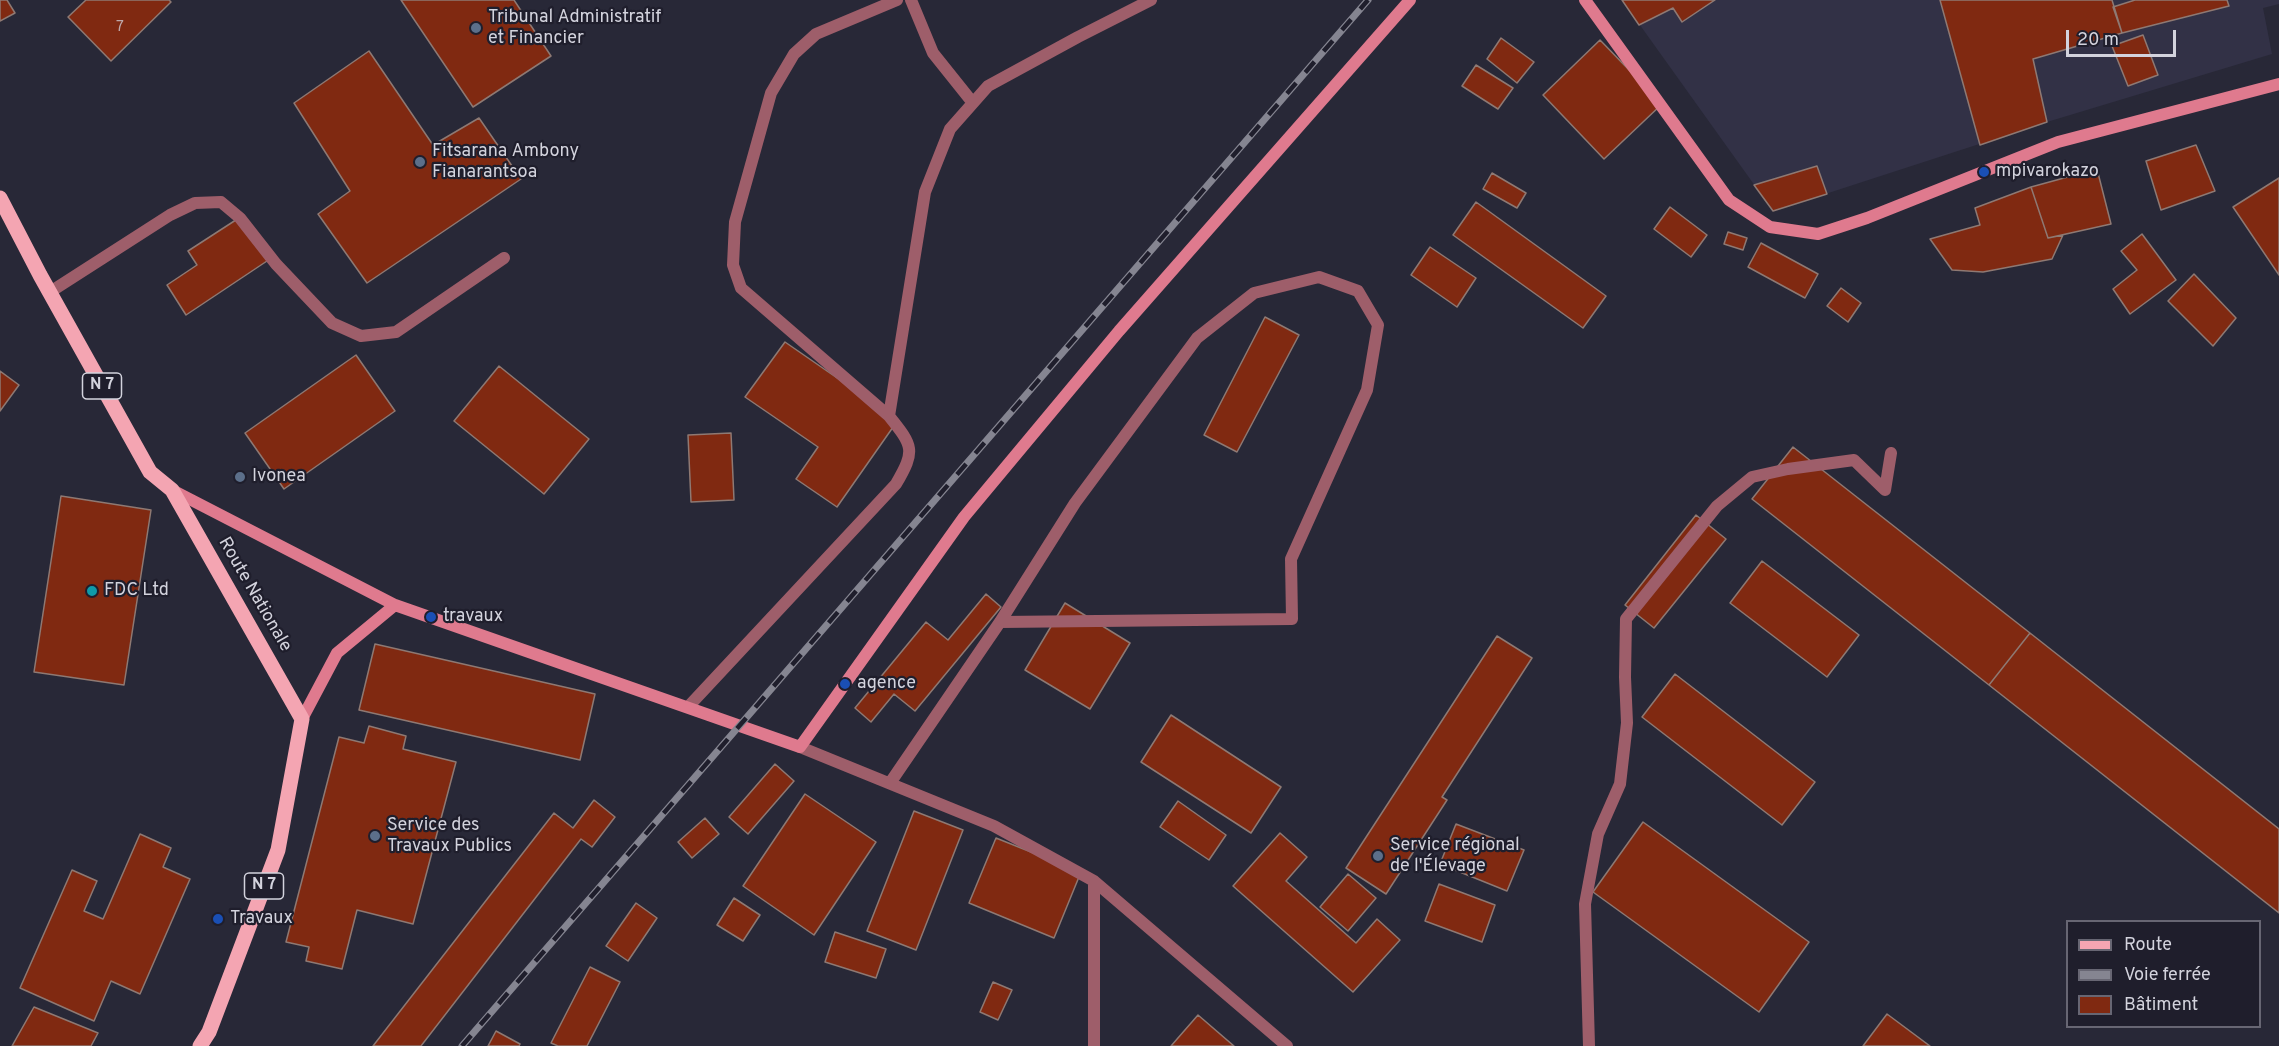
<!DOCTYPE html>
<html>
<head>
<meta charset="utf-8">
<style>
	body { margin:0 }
	#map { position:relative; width:2279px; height:1046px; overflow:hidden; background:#282837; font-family:Overpass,sans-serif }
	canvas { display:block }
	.legend { position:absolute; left:2066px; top:920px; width:195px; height:108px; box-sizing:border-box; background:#1f1e2c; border:2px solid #676673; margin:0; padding:8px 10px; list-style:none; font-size:18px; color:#d3d3dd }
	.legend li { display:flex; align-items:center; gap:12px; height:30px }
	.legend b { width:30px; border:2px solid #676673 }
	.scale { position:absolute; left:2066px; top:30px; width:110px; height:27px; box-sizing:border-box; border:3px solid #d3d3dd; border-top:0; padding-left:8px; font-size:18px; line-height:21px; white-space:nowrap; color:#d3d3dd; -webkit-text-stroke:4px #1f1e2c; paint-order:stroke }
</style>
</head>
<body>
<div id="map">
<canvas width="2279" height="1046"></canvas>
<ul class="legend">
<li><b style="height:8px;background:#f4a5b2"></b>Route</li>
<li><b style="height:8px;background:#858591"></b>Voie ferrée</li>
<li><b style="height:16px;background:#802911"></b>Bâtiment</li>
</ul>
<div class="scale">20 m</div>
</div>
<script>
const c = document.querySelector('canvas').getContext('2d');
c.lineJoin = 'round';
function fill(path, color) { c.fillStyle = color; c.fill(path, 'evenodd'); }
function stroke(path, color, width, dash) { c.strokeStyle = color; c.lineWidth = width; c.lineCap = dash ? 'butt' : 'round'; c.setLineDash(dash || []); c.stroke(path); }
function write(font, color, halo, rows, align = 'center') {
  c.font = font + ' Overpass,sans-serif'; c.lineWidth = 4.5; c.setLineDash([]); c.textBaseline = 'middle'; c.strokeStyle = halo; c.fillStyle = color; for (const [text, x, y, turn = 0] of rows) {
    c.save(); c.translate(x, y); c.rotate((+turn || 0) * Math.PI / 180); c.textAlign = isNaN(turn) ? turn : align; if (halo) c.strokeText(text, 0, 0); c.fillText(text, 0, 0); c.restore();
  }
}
fill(new Path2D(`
	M1622,0H2279V4L2263,8L2272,54L2047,122L1773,211Z`), '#323146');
const building = new Path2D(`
	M0,0H7L15,13L0,21Z
	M86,0H169L171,2L111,61L68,17Z
	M401,0H514L551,56L473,107Z
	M1622,0H1715L1682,22L1673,8L1639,25Z
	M1940,0H2112L2122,33L2033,59L2047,122L1980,145Z
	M2135,0H2227L2229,6L2122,33L2113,7Z
	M2143,35L2158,75L2128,86L2112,46Z
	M1501,38L1534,62L1517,83L1487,59Z
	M1600,40L1662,104L1604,159L1543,95Z
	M369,51L433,145L479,118L521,179L367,283L318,214L350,191L294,103Z
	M1476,65L1513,88L1498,109L1462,86Z
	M2196,145L2215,191L2161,210L2146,161Z
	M1817,166L1827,194L1773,211L1754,185Z
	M2097,169L2111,224L2048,238L2031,187Z
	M1492,173L1526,193L1517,208L1483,189Z
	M2279,178V275L2233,207Z
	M2031,187L2048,238L2063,235L2052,259L1983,272L1952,270L1930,239L1980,225L1975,208Z
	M1476,202L1606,296L1583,328L1453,235Z
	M1670,207L1707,235L1691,257L1654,229Z
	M242,216L270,259L186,315L167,285L197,265L188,251Z
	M1728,232L1747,238L1743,250L1724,244Z
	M2142,234L2176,280L2130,314L2113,289L2137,270L2121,251Z
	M1761,243L1818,274L1805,298L1748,267Z
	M1430,247L1476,278L1457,307L1411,275Z
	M2194,274L2236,318L2213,346L2168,301Z
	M1841,288L1861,303L1848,322L1827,306Z
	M1265,317L1299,335L1237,452L1204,435Z
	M785,342L898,420L837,507L796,479L818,447L745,397Z
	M356,355L395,411L284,489L245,433Z
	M499,366L589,439L544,494L454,421Z
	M0,371L19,385L0,411Z
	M731,433L734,500L691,502L688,435Z
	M1793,447L2030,633L1989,685L1752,499Z
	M61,496L151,510L124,685L34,672Z
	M1696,515L1726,539L1654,628L1625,605Z
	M1762,561L1859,635L1827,677L1730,603Z
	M986,594L1001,607L915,711L894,694L871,722L855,708L926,622L948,640Z
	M1065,603L1130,643L1090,709L1025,670Z
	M2030,633L2279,829V913L1989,685Z
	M1497,636L1532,658L1442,797L1447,800L1386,894L1346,868Z
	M375,644L595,694L580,760L359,710Z
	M1675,674L1815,782L1782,825L1642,717Z
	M1171,715L1281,787L1251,833L1141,762Z
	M369,726L406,736L403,749L456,762L413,924L357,910L342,969L306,961L309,947L286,942L339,737L364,743Z
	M775,764L794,781L748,834L729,817Z
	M805,794L876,842L814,935L743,886Z
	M594,800L615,817L592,847L581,839L421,1046H373L554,813L573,828Z
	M1178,801L1226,835L1209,860L1160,827Z
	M914,811L963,830L916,950L867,931Z
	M705,818L719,834L692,858L678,842Z
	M1643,822L1809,942L1759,1012L1593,892Z
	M1456,824L1524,850L1507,891L1440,864Z
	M1280,833L1307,857L1286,881L1356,943L1377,919L1400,940L1353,992L1233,886Z
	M140,834L171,848L163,867L190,879L140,994L111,981L94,1021L20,988L72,870L97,881L84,911L103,919Z
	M996,838L1081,872L1054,938L969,903Z
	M1348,874L1376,898L1348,931L1320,907Z
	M1439,884L1495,905L1482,942L1425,921Z
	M734,898L760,915L743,941L717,925Z
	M636,903L657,918L628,961L606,946Z
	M835,932L886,949L876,978L825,962Z
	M590,967L620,982L587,1046H558L551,1043Z
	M993,982L1012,990L998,1020L980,1012Z
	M34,1007L98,1033L91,1046H12Z
	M1887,1014L1930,1046H1863Z
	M1198,1015L1234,1046H1171Z
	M496,1031L520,1044L519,1046H488Z`);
fill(building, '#802911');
stroke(building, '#8e7973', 1.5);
stroke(new Path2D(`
	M911,0L933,53L973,103
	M50,292L170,215L195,203L221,202L240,218L276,264L332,323L361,336L396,332L504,258
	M889,416L925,192L950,129L988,86L1078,37L1151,0
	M688,707L896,484C916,450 913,446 889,416L741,288L733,265L735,222L771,93L794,54L816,34L897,0`), '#9e5e6a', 12);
stroke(new Path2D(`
	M800,747L994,826L1094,881L1287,1046
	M890,783L1000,622L1075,503L1197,338L1254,293L1319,277L1358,291L1378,325L1367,390L1291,559L1292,619L1000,622
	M1094,881V1046
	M1589,1046L1585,904L1598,834L1620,784L1627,723L1625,677L1626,619L1717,506L1752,477L1788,469L1854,460L1885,490L1891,453`), '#9e5e6a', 12);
stroke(new Path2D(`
	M1585,0L1729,200L1770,227L1818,234L1867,218L2058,142L2279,84
	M172,490L395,605L800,747L964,517L1119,331L1410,0
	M302,719L337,653L395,605`), '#df7a8e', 12);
stroke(new Path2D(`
	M0,198L40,275L150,472L172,490L302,719L278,850L209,1032L200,1046`), '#f4a5b2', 15);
const rail = new Path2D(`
	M462,1046L1368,0`);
stroke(rail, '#858591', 7);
stroke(rail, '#1f1e2c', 4.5, [14]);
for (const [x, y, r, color] of [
	[476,28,6,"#5c6f8a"],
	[420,162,6,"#5c6f8a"],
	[1984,172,6,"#1a4fb4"],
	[240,477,6,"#5c6f8a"],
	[92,591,6,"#0f9aa8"],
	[431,617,6,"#1a4fb4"],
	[845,684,6,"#1a4fb4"],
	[375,836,6,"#5c6f8a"],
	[1378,856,6,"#5c6f8a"],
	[218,919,6,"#1a4fb4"]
]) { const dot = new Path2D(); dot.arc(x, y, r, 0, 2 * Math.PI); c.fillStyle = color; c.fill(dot); stroke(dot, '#1f1e2c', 2); }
write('15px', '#bea8aa', null, [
	["7",120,28]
]);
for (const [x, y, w] of [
	[102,386,39],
	[264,886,39]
]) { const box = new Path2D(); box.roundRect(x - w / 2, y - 13, w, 26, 4.5); c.fillStyle = '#1f1e2c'; c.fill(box); stroke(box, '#d3d3dd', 1.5); }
write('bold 16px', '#d3d3dd', null, [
	["N 7",102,386],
	["N 7",264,886]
]);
write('18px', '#d3d3dd', '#1f1e2c', [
	["Tribunal Administratif",488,18],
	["et Financier",488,39],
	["Fitsarana Ambony",432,152],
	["Fianarantsoa",432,173],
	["mpivarokazo",1996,172],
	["Ivonea",252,477],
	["FDC Ltd",104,591],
	["travaux",443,617],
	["agence",857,684],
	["Service des",387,826],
	["Travaux Publics",387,847],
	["Service régional",1390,846],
	["de l'Élevage",1390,867],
	["Travaux",230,919]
], 'left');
write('18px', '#d3d3dd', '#1f1e2c', [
	["Route Nationale",254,595,60]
]);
</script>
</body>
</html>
